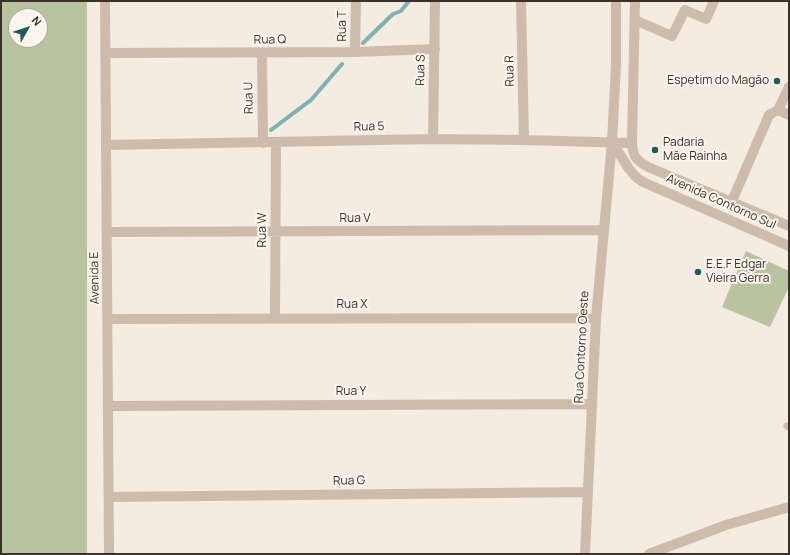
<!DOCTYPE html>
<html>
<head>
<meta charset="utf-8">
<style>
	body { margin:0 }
	#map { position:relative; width:790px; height:555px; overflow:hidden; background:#f4ebe1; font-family:Manrope,sans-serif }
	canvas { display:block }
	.frame { position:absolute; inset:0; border:2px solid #3b302b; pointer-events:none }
	.north { position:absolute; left:8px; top:8px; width:40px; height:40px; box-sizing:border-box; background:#fbf5ee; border:1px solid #aea6a0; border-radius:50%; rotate:51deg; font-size:11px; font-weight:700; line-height:16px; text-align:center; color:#3b302b }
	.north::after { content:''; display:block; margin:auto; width:14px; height:18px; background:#1f5a5e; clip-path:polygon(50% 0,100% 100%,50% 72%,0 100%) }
</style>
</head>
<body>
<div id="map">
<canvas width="790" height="555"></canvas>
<div class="frame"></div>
<div class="north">N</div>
</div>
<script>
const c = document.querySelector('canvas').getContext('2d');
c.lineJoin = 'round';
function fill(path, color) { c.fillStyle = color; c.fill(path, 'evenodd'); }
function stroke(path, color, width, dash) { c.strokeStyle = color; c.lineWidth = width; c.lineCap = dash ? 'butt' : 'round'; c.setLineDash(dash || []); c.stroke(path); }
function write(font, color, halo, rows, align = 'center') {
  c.font = font + ' Manrope,sans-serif'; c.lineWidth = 4; c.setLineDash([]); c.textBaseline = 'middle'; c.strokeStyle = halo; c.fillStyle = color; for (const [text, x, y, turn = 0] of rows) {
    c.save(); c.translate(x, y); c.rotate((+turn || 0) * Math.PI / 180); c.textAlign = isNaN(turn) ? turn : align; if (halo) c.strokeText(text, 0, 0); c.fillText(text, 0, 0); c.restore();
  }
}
fill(new Path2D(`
	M1,1H87V554H1ZM16,16H40V40H16Z
	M746,251L789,271V287L770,327L722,307Z`), '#b8c4a0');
stroke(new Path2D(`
	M363,43L393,14L401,11L409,1
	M271,130L311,100L342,64`), '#7fb0b2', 4);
stroke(new Path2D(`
	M787,426L789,427`), '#cdbbac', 7);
stroke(new Path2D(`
	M105,1L109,554
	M521,1L524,140
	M635,20L672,36L685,10L706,19L714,1
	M355,52L356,1
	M106,53L355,52L435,49
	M262,53L263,143
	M778,110L789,87
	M778,110L789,115
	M433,139L435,1
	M106,145L433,139L524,140L632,143
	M732,201L769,115L778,110
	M107,232L603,230
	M275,318L276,142
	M109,319L596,318
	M109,406L592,404
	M109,497L588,492
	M585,554L596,318L612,142`), '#cdbbac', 10);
stroke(new Path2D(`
	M616,1V65L612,142L629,169L636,177L643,182L789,246
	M635,1L632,143C633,157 636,160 648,167L789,226
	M649,554L726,525L789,507`), '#cdbbac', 10);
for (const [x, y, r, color] of [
	[777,81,4,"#1f5a5e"],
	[655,150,4,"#1f5a5e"],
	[698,272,4,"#1f5a5e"]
]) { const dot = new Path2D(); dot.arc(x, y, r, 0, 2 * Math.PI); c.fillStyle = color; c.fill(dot); stroke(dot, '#fbf5ee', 1.5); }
write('12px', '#3b302b', '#fbf5ee', [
	["Rua T",343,26,-90],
	["Rua Q",270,40,-1],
	["Rua S",421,70,-89],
	["Rua R",510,71,-91],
	["Rua U",249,98,-91],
	["Rua 5",369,127,-1],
	["Avenida Contorno Sul",721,202,24],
	["Rua V",355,219],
	["Rua W",263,230,-90],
	["Avenida E",95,278,-91],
	["Rua X",352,305],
	["Rua Contorno Oeste",582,347,-87],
	["Rua Y",351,392],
	["Rua G",349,481,-1]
]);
write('12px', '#3b302b', '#fbf5ee', [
	["Espetim do Magão",769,81,"right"],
	["Padaria",663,143],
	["Mãe Rainha",663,157],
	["E.E.F Edgar",706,265],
	["Vieira Gerra",706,279]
], 'left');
</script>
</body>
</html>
